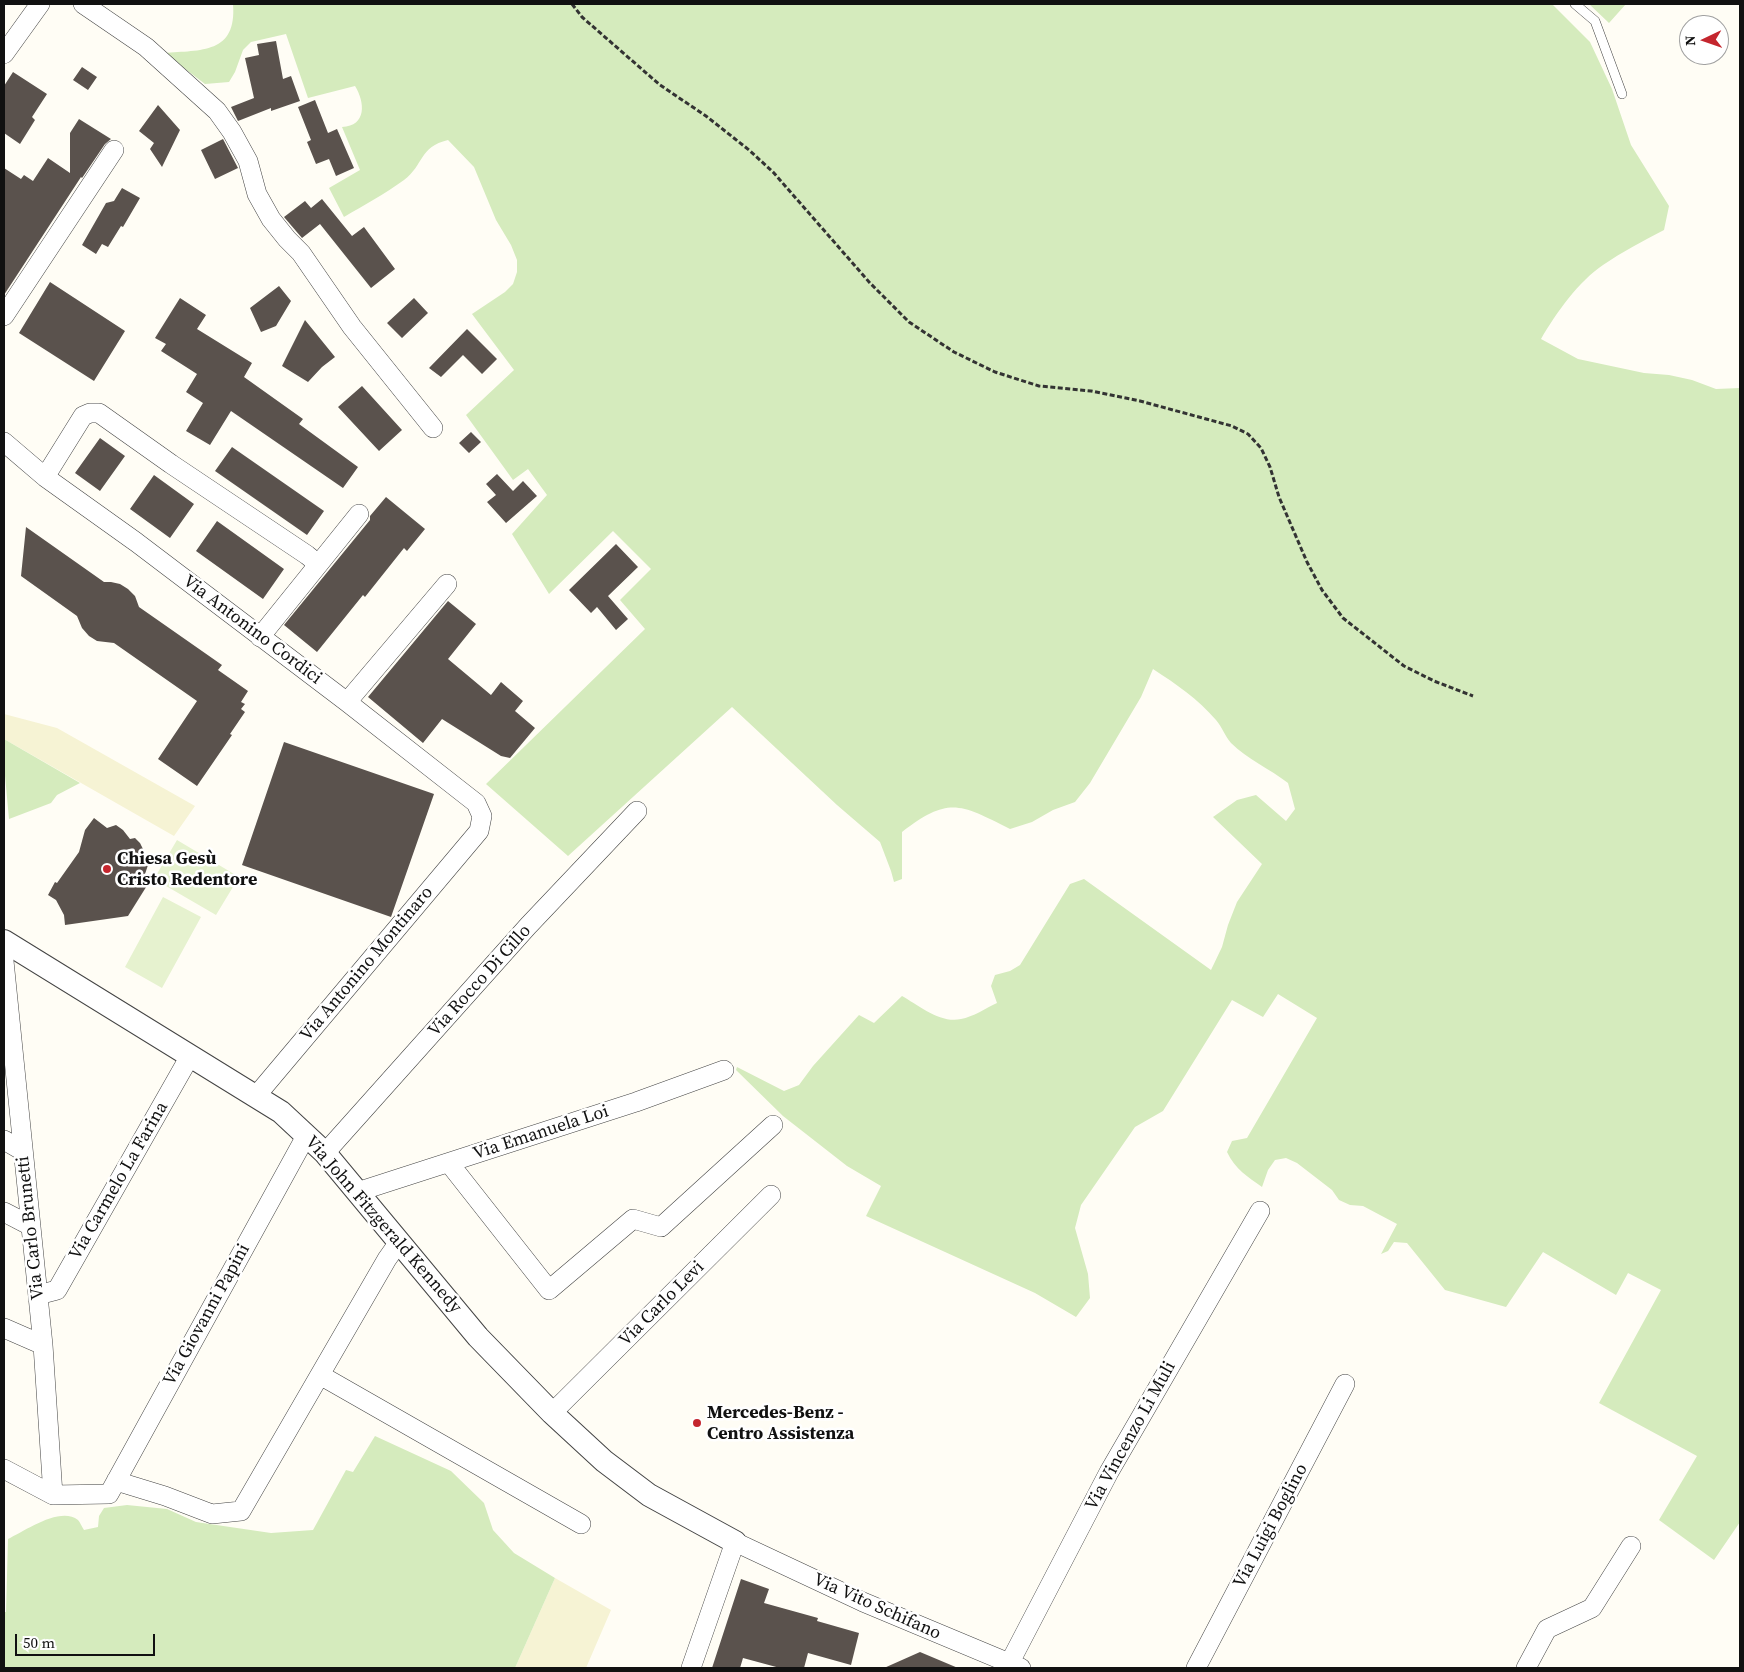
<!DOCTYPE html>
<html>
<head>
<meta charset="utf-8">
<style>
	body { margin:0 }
	#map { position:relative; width:1744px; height:1672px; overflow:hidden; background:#fffdf5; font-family:"Source Serif 4",serif }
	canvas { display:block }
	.frame { position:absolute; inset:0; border:5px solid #111; pointer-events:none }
	.north { position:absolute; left:1679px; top:15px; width:50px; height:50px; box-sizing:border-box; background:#fff; border:1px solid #a0a0a0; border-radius:50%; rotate:267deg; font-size:14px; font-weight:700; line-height:20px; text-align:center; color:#111 }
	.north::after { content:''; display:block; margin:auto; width:18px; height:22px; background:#c4262e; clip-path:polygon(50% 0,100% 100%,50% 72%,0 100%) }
	.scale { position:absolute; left:15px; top:1634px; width:140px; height:22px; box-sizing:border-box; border:2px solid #111; border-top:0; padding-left:6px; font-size:15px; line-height:18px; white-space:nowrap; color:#111; -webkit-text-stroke:4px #fff; paint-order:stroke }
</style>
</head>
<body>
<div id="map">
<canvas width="1744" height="1672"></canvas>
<div class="frame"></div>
<div class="north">N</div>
<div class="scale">50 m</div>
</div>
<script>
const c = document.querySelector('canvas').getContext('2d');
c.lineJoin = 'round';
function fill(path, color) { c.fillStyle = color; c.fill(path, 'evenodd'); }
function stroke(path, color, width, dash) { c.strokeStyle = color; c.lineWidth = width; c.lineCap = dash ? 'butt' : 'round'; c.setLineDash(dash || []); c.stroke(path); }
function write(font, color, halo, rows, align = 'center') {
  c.font = font + ' "Source Serif 4",serif'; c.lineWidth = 5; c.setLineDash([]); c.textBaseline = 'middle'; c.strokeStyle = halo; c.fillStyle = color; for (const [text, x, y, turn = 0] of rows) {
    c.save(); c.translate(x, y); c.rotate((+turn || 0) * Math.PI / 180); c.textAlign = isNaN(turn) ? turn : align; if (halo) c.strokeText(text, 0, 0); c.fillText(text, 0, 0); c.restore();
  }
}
fill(new Path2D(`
	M4,714L57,728L195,806L174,836L4,739Z
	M555,1578L611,1610L586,1668H515Z`), '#f6f3d4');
fill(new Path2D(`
	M233,4H1552L1590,42L1612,89L1631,145L1669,206L1664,230C1643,241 1622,252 1603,265C1579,281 1556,313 1541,339L1578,359L1644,373L1669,375L1692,380L1716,389L1740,388V1522L1714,1560L1659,1520L1697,1456L1599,1403L1661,1290L1628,1273L1616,1295L1543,1252L1506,1307L1445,1290L1407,1243L1394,1242L1388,1251L1381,1254L1397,1224L1363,1206L1350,1205L1339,1200L1332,1190L1297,1163L1286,1158L1275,1160L1268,1170L1262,1187C1248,1177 1235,1169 1227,1152L1232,1141L1247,1138L1317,1018L1278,994L1263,1017L1232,1000L1163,1111L1135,1127L1081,1205L1075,1228L1088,1274L1090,1298L1076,1317L1035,1293L866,1216L881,1186L847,1166L783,1116L736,1070L737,1067L784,1091L799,1085L813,1066L859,1015L874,1023L902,996C918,1005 941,1024 961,1019C973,1017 986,1008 997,1003L991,986L995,975L1010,971L1020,965L1070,884L1084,879L1211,970L1222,947L1228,925L1237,902L1262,864L1213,817L1237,800L1256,795L1286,821L1295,809L1288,783C1270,769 1247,759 1231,743C1225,736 1222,727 1216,720C1198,699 1176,684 1153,669L1141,697L1090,783L1075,802L1053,810L1032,822L1010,829C960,804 949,796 902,832V879L894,882L891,871L880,842L837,805L732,707L568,856L486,784L645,629L620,600L651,569L613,531L549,594L512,534L547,495L528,469L513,480L466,415L514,370L472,314L505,292L513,284L517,272V260L511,245L496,220L474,167L448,140C419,147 424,165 404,180C385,194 364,205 344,217L329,188L360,170L342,127C367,126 365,102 355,86L308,98L286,34L251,42L243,50L235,72L229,82L205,84L164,53C201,50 237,54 233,4Z
	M1589,4H1626L1609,23Z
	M4,739L80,783L57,795L51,803L9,819L4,765Z
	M375,1436L451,1471L484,1503L493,1530L514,1553L555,1578L515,1668H4V1612H6L8,1539C25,1531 60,1506 78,1520C80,1522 82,1527 84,1530L98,1527L99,1516L104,1508L127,1505L167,1509L196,1522L271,1533L313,1530L346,1470L353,1472Z`), '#d5ebbd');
fill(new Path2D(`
	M177,840L239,877L216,915L154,879Z
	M163,897L201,917L162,988L125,967Z`), '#e6f2cf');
fill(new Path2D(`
	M276,41L283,79L291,76L300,101L271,111V108L238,121L231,107L254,98L245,58L259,55L257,44Z
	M82,67L97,77L88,90L73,80Z
	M13,72L47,94L32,117L35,120L20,144L4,133V86Z
	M315,100L328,133L337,129L354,168L336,176L329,159L316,164L307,142L311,140L298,107Z
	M158,105L180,130L162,167L150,149L154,143L139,131Z
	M79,119L111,139L105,144L82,178L81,177L4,295V168L21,179L24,175L33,181L48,158L70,173V133Z
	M223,139L238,168L215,179L201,150Z
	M122,188L140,198L123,227L121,226L108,247L102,244L96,254L82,245L106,203L114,201Z
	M322,199L352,236L364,227L395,269L371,288L320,224L302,238L284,217L305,201L311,208Z
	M50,282L125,331L94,381L19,333Z
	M279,286L291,301L276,326L261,332L250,308Z
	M180,298L206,315L197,329L252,363L244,377L303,419L299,424L358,467L343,488L231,411L210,445L186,431L203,403L186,392L197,374L161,351L166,344L155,338Z
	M414,298L428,313L402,338L387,323Z
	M305,320L335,357L322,367L308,382L282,366Z
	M467,329L497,359L482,374L463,355L441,377L429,368Z
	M362,386L402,430L379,451L338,407Z
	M471,432L481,442L469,453L459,443Z
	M100,438L125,456L100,491L75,473Z
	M232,447L324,511L307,535L215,471Z
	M497,474L513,491L523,481L537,496L506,523L487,502L496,495L486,484Z
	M154,475L194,504L170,538L130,509Z
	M386,497L425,529L407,551L404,548L365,597L363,595L317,652L284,625L370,520V516Z
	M217,521L284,569L263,599L196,551Z
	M26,527L104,582H111L120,584L128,589L135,596L139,607L222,665L218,670L248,691L241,702L245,704L241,709L245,712L230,734L232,735L197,786L158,759L197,701L114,643L97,641L89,636L82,628L77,616L21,576Z
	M616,544L638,567L608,596L628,619L616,630L597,607L591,613L569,590Z
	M448,601L476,624L448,659L491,695L501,682L523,701L515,711L535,728L510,758L501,756L442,719L423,743L368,697Z
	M284,742L434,794L391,917L242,865Z
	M94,818L107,828L116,825L123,830L130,839L135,838L140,843L147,857L148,865L145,874L148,884L128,916L65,925L64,915L56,900L48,895L55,882L57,883L79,852L85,830Z
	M741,1579L769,1589L764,1603L818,1618L817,1621L859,1633L851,1665L808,1653L804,1668H780L743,1658L740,1668H712Z
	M920,1652L958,1668H884Z`), '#5a524d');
const service = new Path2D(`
	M1575,4L1595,21L1622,94`);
const minor = new Path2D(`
	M83,4L146,47L217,111L232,132L248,161L257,194L271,219L287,239L301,253L352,327L433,428
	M4,54L40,4
	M4,316L114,150
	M4,442L45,477L136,542L347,702L476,803L482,816L479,831L256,1096
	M45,477L83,416L90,413H99L171,464L307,555L318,564
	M260,637L359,514
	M347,702L447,584
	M4,961L43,1345L53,1495
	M4,1140L23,1151
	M325,1153L528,926L637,811
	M449,1163L549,1290L633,1219L661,1227L773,1125
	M357,1192L636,1102L724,1070
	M4,1212L31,1226
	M38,1295L57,1290L190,1056
	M4,1328L43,1345
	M320,1375L581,1524
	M552,1413L771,1195
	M4,1469L53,1495
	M116,1481L165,1496L212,1514L241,1511L387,1259L399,1242
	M53,1495L109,1494L306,1136
	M1009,1664L1109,1472L1260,1211
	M691,1668L735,1542L863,1602L1021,1668
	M1196,1668L1345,1384
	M1526,1668L1547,1629L1592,1608L1631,1546`);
const tertiary = new Path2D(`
	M4,941L281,1112L325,1153L478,1337L552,1413L604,1461L649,1495L735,1542`);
stroke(service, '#444', 10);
stroke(minor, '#444', 20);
stroke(tertiary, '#444', 24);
stroke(new Path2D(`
	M572,4L582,17L660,85L706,116L749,150L773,172L870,283L909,322L954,352L995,372L1039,386L1091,391L1140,401L1232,426L1248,434L1261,448L1270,467L1279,497L1307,562L1322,590L1343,618L1404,666L1434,681L1473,696`), '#333', 3, [5, 2.5]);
stroke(service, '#fff', 9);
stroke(minor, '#fff', 19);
stroke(tertiary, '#fff', 22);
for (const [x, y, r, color] of [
	[107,869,5,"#c4262e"],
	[697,1423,5,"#c4262e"]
]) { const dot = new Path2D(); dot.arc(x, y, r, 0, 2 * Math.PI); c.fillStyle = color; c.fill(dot); stroke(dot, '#fff', 2); }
write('18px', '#111', '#fff', [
	["Via Antonino Cordici",252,630,37],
	["Via Antonino Montinaro",367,964,-50],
	["Via Rocco Di Cillo",480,981,-48],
	["Via Emanuela Loi",541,1133,-18],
	["Via Carmelo La Farina",119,1181,-60],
	["Via John Fitzgerald Kennedy",383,1225,49],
	["Via Carlo Brunetti",31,1228,-96],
	["Via Carlo Levi",662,1304,-45],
	["Via Giovanni Papini",207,1315,-61],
	["Via Vincenzo Li Muli",1131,1436,-61],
	["Via Luigi Boglino",1271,1526,-62],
	["Via Vito Schifano",877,1607,24]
]);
write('bold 18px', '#111', '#fff', [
	["Chiesa Gesù",117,859],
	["Cristo Redentore",117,880],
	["Mercedes-Benz -",707,1413],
	["Centro Assistenza",707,1434]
], 'left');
</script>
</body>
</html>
